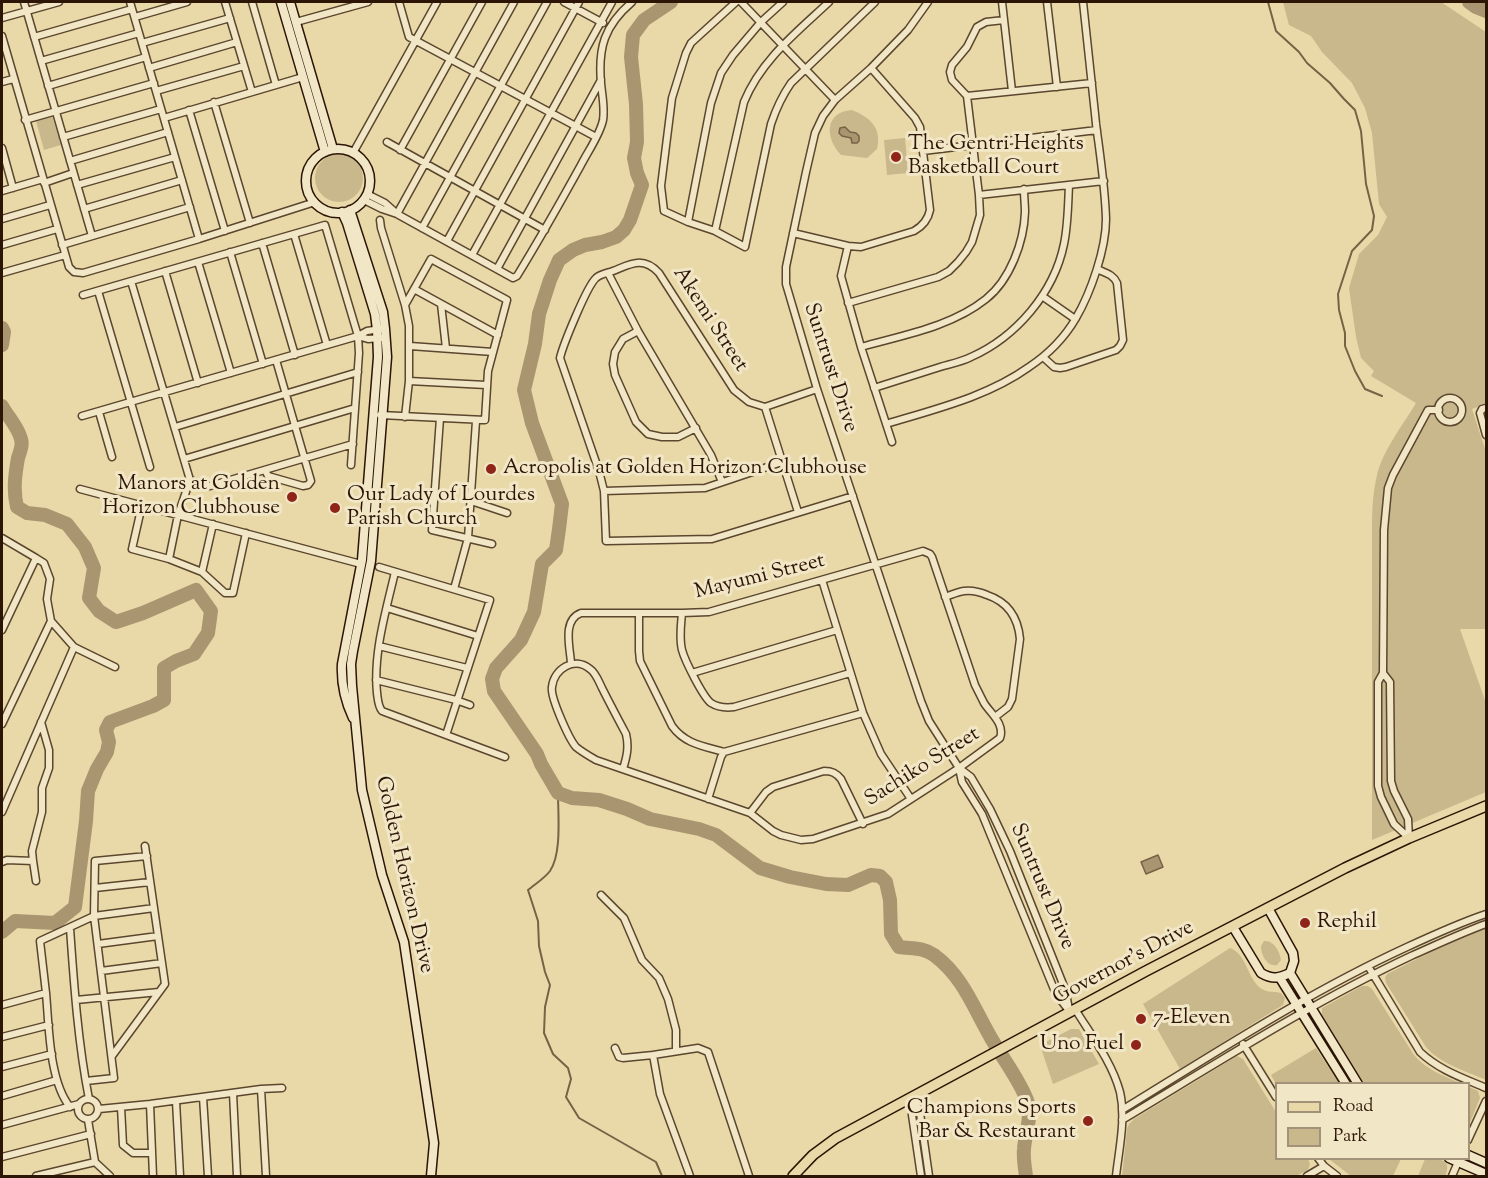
<!DOCTYPE html>
<html>
<head>
<meta charset="utf-8">
<style>
	body { margin:0 }
	#map { position:relative; width:1488px; height:1178px; overflow:hidden; background:#e9d9a8; font-family:"Sorts Mill Goudy",serif }
	canvas { display:block }
	.frame { position:absolute; inset:0; border:3px solid #2c1505; pointer-events:none }
	.legend { position:absolute; left:1275px; top:1082px; width:195px; height:78px; box-sizing:border-box; background:#f1e6c6; border:2px solid #a29279; margin:0; padding:8px 10px; list-style:none; font-size:18px; color:#2c1505 }
	.legend li { display:flex; align-items:center; gap:12px; height:30px }
	.legend b { width:30px; border:2px solid #a29279 }
</style>
</head>
<body>
<div id="map">
<canvas width="1488" height="1178"></canvas>
<div class="frame"></div>
<ul class="legend">
<li><b style="height:8px;background:#e9d9a8"></b>Road</li>
<li><b style="height:16px;background:#c9b88c"></b>Park</li>
</ul>
</div>
<script>
const c = document.querySelector('canvas').getContext('2d');
c.lineJoin = 'round';
function fill(path, color) { c.fillStyle = color; c.fill(path, 'evenodd'); }
function stroke(path, color, width, dash) { c.strokeStyle = color; c.lineWidth = width; c.lineCap = dash ? 'butt' : 'round'; c.setLineDash(dash || []); c.stroke(path); }
function write(font, color, halo, rows, align = 'center') {
  c.font = font + ' "Sorts Mill Goudy",serif'; c.lineWidth = 6; c.setLineDash([]); c.textBaseline = 'middle'; c.strokeStyle = halo; c.fillStyle = color; for (const [text, x, y, turn = 0] of rows) {
    c.save(); c.translate(x, y); c.rotate((+turn || 0) * Math.PI / 180); c.textAlign = isNaN(turn) ? turn : align; if (halo) c.strokeText(text, 0, 0); c.fillText(text, 0, 0); c.restore();
  }
}
fill(new Path2D(`
	M1283,2H1441L1486,32V404L1472,409L1486,452V629H1460L1486,703V792L1372,840V527C1372,509 1373,492 1377,475C1383,450 1403,425 1416,403L1371,376L1374,371L1361,358L1356,337L1349,288L1359,254L1378,235L1387,217L1379,204L1372,133L1365,108L1352,83L1322,52L1311,36L1289,25Z
	M852,110C871,118 882,128 877,149L867,158L841,155C825,138 824,112 852,110Z
	M52,116L61,145L44,150L36,121Z
	M905,138L908,173L887,175L884,140Z
	M315 178a24 24 0 1 1 48 0a24 24 0 1 1-48 0Z
	M1486,928V1080C1466,1071 1440,1064 1426,1047L1386,983L1385,978L1387,974L1465,935Z
	M1264,941C1274,940 1280,952 1281,960L1277,965C1267,967 1261,955 1261,946Z
	M1230,948C1247,954 1248,981 1262,989C1268,993 1275,991 1281,993L1285,998L1283,1005L1180,1069L1143,1004Z
	M1362,986H1368L1372,989L1414,1055C1427,1070 1443,1076 1461,1083H1364L1322,1015V1008Z
	M1071,1029H1079L1099,1064L1053,1084L1040,1045Z
	M1316,1048L1339,1083L1276,1084L1271,1075Z
	M1237,1056L1243,1059L1276,1112V1158L1308,1159L1310,1164L1308,1170L1296,1176H1122L1127,1129L1129,1124L1134,1119Z
	M1469,1087L1478,1091L1480,1098L1469,1125Z
	M1329,1159H1401L1393,1176H1351Z
	M1425,1159C1439,1158 1453,1159 1445,1176H1418Z`), '#c9b88c');
const water = new Path2D(`
	M845,127L850,132L856,133L859,136V141L857,143H852L851,138L842,136L839,133L840,128Z
	M1158,855L1163,867L1146,874L1141,862Z`);
fill(water, '#a99671');
stroke(water, '#776246', 1.5);
stroke(new Path2D(`
	M1268,2L1276,31L1299,52L1307,63L1330,83L1344,99L1355,110L1361,131L1366,184L1374,216L1372,230L1352,251L1338,294L1339,310L1345,333V346L1355,371L1365,389L1382,396
	M558,793C558,815 562,853 550,871C545,878 535,884 528,890L538,921L539,946L545,972L550,985L545,1007L544,1033L553,1054L568,1068L571,1079L566,1097L579,1118L656,1162L662,1176`), '#776246', 2);
stroke(new Path2D(`
	M671,2L644,20L633,35L631,57L636,104L637,142L634,158L637,173L642,185L630,220L624,230L616,237L602,242L585,245L573,250L559,260L550,280L539,314L535,344L524,390L532,423L562,504L559,529L556,550L542,564L534,612L521,640L496,668L492,679L494,691L537,754L541,764L558,793L572,798L599,800L627,809L650,819L699,829L716,835L760,868L790,877L826,884L848,885L871,875L880,876L886,882L890,900L891,934L899,947C912,949 923,947 934,955C965,978 975,1012 994,1043C1004,1060 1022,1084 1028,1103C1032,1118 1025,1134 1024,1149C1023,1158 1025,1168 1026,1176
	M1469,2L1476,7L1486,11
	M2,328L4,332L2,345
	M2,406C8,417 18,427 21,439C23,445 20,452 18,458C15,475 13,490 17,507L27,513L45,515L67,524L85,547L94,568L89,598L99,611L116,622L143,613L196,590L211,611L208,633L194,654L176,661L164,668V700L153,706L110,722L106,730L109,742L107,752L97,769L88,791L86,821L75,907L55,923L15,921L2,932`), '#a99671', 14);
const street = new Path2D(`
	M24,2L92,236
	M130,2L199,239
	M225,2L252,92
	M252,2L276,85
	M399,2L409,37L596,137
	M564,2L603,23
	M736,2L691,43L686,53L672,98L661,186L664,211L688,222L715,231L745,247L771,124C776,109 782,96 791,83L875,2
	M741,2L835,100
	M928,2L908,30L871,68L835,100L823,116L815,133L806,172L786,267V284L817,389L921,701L929,721L959,768L962,782L982,814L1056,994L1070,1012
	M1002,2L1012,91
	M1047,2L1057,87
	M135,17L187,2
	M2,18L59,2
	M296,22L368,2
	M2,36L69,267L74,272L83,273L199,239L315,202
	M34,37L132,9
	M142,43L230,18
	M41,61L139,33
	M149,68L237,42
	M2,82L13,79
	M48,86L146,57
	M156,91L244,66
	M967,96L1092,83
	M214,102L250,223
	M189,110L225,231
	M164,118L303,77
	M25,120L154,83
	M63,137L161,109
	M387,142L545,230
	M2,148L13,188
	M400,150L482,2
	M923,151L1097,130
	M353,153L437,2
	M70,161L168,132
	M44,183L73,173
	M77,185L175,157
	M2,191L43,179
	M367,194L385,203L394,211
	M979,195L1104,181
	M364,200L382,209L397,214L513,278L517,276C539,240 560,203 581,165C588,151 600,135 603,120C605,108 602,95 601,83C598,48 604,26 632,2
	M84,209L182,180
	M397,214L514,2
	M2,219L50,205
	M380,220L381,228L405,305L409,326V381L405,417
	M688,222L711,103L721,73L733,55L761,22L783,2
	M422,228L547,2
	M715,231L744,102C761,60 797,32 829,2
	M793,233L848,246L861,247L914,231C923,226 928,220 930,210L920,127L915,118L871,68
	M294,234L327,345
	M447,241L579,2
	M262,243L295,355
	M2,245L57,229
	M62,245L190,207
	M848,246L841,276L861,347L892,442
	M230,252L263,364
	M472,255L612,2
	M198,262L231,373
	M497,269L601,80
	M165,271L198,383
	M2,273L65,255
	M608,273L638,331L711,455L722,482
	M131,281L190,480L210,486L353,444
	M414,289L498,335
	M98,291L150,467
	M83,295L325,225L358,336L359,353L351,465
	M1042,296L1075,319
	M848,303L938,277L949,271L958,262L966,252L972,242L980,215L979,195L967,96L952,80L950,72L952,65L967,47L977,27L986,22L1004,20
	M441,304L446,348
	M638,331L623,339L615,352L613,364L615,375L636,422L648,434L662,437H678L696,428
	M358,336L368,339L381,338
	M410,346L493,352
	M861,347C903,335 951,327 986,299C1010,280 1024,242 1025,212C1025,205 1024,197 1024,189
	M1043,357L1054,367L1060,368L1066,367L1116,350L1120,346L1123,340L1117,283C1113,274 1105,273 1097,269
	M409,381L486,385
	M874,388C896,381 918,374 940,367C950,364 961,362 971,357C1016,337 1054,293 1064,244C1068,225 1068,205 1069,185
	M817,389L765,407L749,402L734,390L659,273C643,256 631,264 613,271C608,273 600,274 596,278C587,286 563,345 560,358L599,471L604,491L606,541L712,539L853,496
	M1438 410a12 12 0 1 1 24 0a12 12 0 1 1-24 0Z
	M765,407L798,512
	M1486,408L1482,409L1480,413L1486,435
	M99,412L112,457
	M380,415L485,420L488,371L507,300L431,259L405,305
	M82,416L358,336L367,331L381,329
	M440,418L432,530L492,544
	M886,424C935,409 987,397 1029,367C1047,355 1065,337 1076,318C1091,292 1106,249 1106,219C1105,186 1100,155 1096,124C1092,83 1087,42 1083,2
	M175,427L358,372
	M184,459L355,408
	M265,470L268,476L303,486L308,485L311,481L276,360
	M80,489L361,564
	M604,491L705,488L782,462
	M471,501L507,513
	M142,505L132,549L169,559L202,572L225,593H233L246,533
	M2,538L36,558L2,630
	M36,558L44,563L50,579L47,599L51,621L74,647L115,667
	M169,559L178,515L190,480
	M379,567L490,600L446,735
	M202,572L213,524
	M395,572C386,611 373,653 377,693C378,700 378,706 382,711L505,757
	M822,580L863,713L881,754L911,799
	M454,589L468,538L476,421
	M945,597C951,595 957,592 964,591C972,590 980,592 987,595C1008,602 1018,617 1020,639L1012,699L1008,707L995,717
	M387,608L478,636
	M639,613V651L640,661L672,726C685,744 703,746 724,752
	M682,613C681,625 679,638 682,650C685,661 703,697 711,703C719,708 726,708 734,707L850,673
	M379,646L467,668
	M571,663C570,647 562,620 581,613H682L709,612L923,551L930,554L932,557L975,685C978,691 981,697 984,703C991,714 1005,724 1000,738L959,768L888,814L813,839L801,840L781,835L773,831L750,813L596,760C589,756 582,752 576,747C569,739 550,697 552,687C554,669 574,656 590,669C596,673 599,682 602,688C610,704 618,719 626,734C629,747 627,756 623,769
	M692,673L837,630
	M1383,673L1390,682L1391,781L1394,791L1408,819L1409,838
	M376,680L456,700L470,705
	M2,724L51,621
	M959,768L971,777L990,809L1010,851L1065,989L1069,1009
	M708,799L721,757L724,752L863,713
	M2,812L74,647
	M750,813L766,792L773,787L824,771C832,771 836,773 841,779L863,824
	M1409,838L1394,824L1381,797L1378,786V682L1383,673L1384,530L1388,488L1393,475L1428,410H1439
	M2,862L7,860L33,861
	M36,881L33,861L32,851L42,812V788L49,768V750L41,722
	M95,888L150,882
	M601,895L624,918L642,960L659,978L668,999L676,1030V1051
	M70,928C74,985 78,1043 89,1099
	M98,944L158,936
	M1368,966L1420,1052C1439,1070 1463,1078 1486,1088
	M101,971L162,963
	M76,1000L159,992
	M2,1005L46,993
	M1075,1009C1091,1035 1112,1062 1120,1092C1126,1119 1119,1149 1116,1176
	M2,1037L49,1025
	M1243,1044L1276,1097
	M615,1048L619,1057L623,1058L653,1055
	M112,1056L165,984L145,846
	M2,1067L52,1054
	M86,1081L114,1078L94,916L154,908
	M261,1089L282,1088
	M233,1093L237,1176
	M2,1096L57,1080
	M913,1096L920,1113L929,1176
	M203,1097L208,1176
	M78 1109a10 10 0 1 1 20 0a10 10 0 1 1-20 0Z
	M913,1100L912,1115L921,1176
	M176,1101L180,1176
	M150,1104L153,1176
	M70,1107C49,1081 49,1026 46,993C44,976 42,959 40,941L94,916L95,861L147,856
	M121,1107L123,1145L133,1153H152
	M99,1109L150,1104L261,1089L266,1176
	M1122,1110C1215,1053 1307,993 1407,947C1433,935 1459,923 1486,914
	M88,1120L95,1162L110,1176
	M1122,1120C1217,1063 1311,1003 1411,956C1436,945 1461,933 1486,924
	M2,1125L79,1104
	M1468,1140L1486,1101
	M2,1157L91,1134
	M1318,1158L1324,1166L1337,1176
	M36,1176L95,1162
	M690,1176L660,1094L653,1055L698,1048L708,1052L749,1176
	M1307,1176L1324,1166
	M1452,1176L1458,1162`);
const secondary = new Path2D(`
	M281,2L325,152
	M290,2L333,149
	M306 181a32 32 0 1 1 64 0a32 32 0 1 1-64 0Z
	M350,210L383,312L385,329L387,357L371,561L353,651L351,664L352,686L362,790L382,875L404,942L434,1143L431,1176
	M342,212L347,223L375,314L377,330L378,357L362,560L342,664C341,683 345,701 353,718
	M1233,927L1261,973C1273,980 1279,978 1290,973L1294,961L1293,953L1268,908
	M1290,973L1358,1084
	M1280,978L1346,1084
	M1468,1155L1486,1163
	M1449,1158L1486,1174`);
const primary = new Path2D(`
	M793,1176L813,1155L836,1138L1146,971L1345,868L1409,838L1486,806`);
stroke(street, '#5b462e', 9);
stroke(secondary, '#2c1505', 11);
stroke(primary, '#2c1505', 12);
stroke(street, '#f1e6c6', 6);
stroke(secondary, '#f1e6c6', 8);
stroke(primary, '#e9d9a8', 9);
for (const [x, y, r, color] of [
	[896,157,6,"#8f2418"],
	[491,469,6,"#8f2418"],
	[292,497,6,"#8f2418"],
	[335,508,6,"#8f2418"],
	[1305,923,6,"#8f2418"],
	[1141,1019,6,"#8f2418"],
	[1136,1045,6,"#8f2418"],
	[1088,1121,6,"#8f2418"]
]) { const dot = new Path2D(); dot.arc(x, y, r, 0, 2 * Math.PI); c.fillStyle = color; c.fill(dot); stroke(dot, '#f1e6c6', 2); }
write('21px', '#2c1505', '#f1e6c6', [
	["The Gentri Heights",908,145],
	["Basketball Court",908,169],
	["Acropolis at Golden Horizon Clubhouse",503,469],
	["Manors at Golden",280,485,"right"],
	["Horizon Clubhouse",280,509,"right"],
	["Our Lady of Lourdes",347,496],
	["Parish Church",347,520],
	["Rephil",1317,923],
	["7-Eleven",1153,1019],
	["Uno Fuel",1124,1045,"right"],
	["Champions Sports",1076,1109,"right"],
	["Bar & Restaurant",1076,1133,"right"]
], 'left');
write('21px', '#2c1505', '#f1e6c6', [
	["Akemi Street",709,320,57],
	["Suntrust Drive",829,368,72],
	["Mayumi Street",760,578,-14],
	["Sachiko Street",923,768,-32],
	["Golden Horizon Drive",403,875,77],
	["Suntrust Drive",1041,887,67],
	["Governor's Drive",1124,964,-28]
]);
</script>
</body>
</html>
